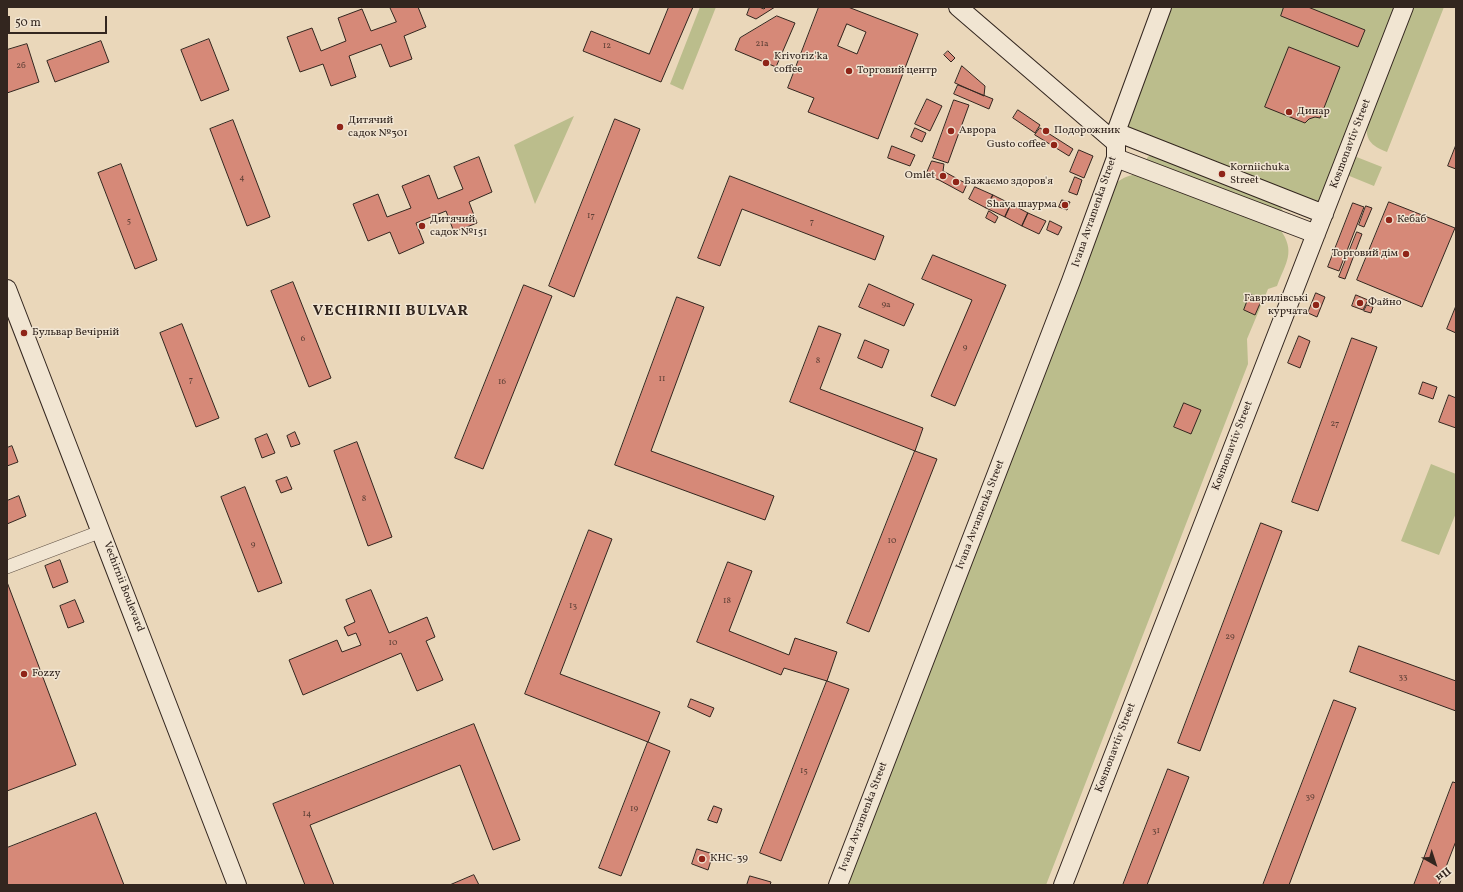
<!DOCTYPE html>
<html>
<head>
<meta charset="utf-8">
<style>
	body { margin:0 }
	#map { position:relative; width:1463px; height:892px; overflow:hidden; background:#ead7ba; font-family:Vollkorn,serif }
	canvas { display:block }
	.frame { position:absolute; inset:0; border:8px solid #33261f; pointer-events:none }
	.north { position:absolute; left:1415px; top:844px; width:40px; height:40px; -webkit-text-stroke:3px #f1e5d2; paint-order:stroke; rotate:141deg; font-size:11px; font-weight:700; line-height:16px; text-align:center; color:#33261f }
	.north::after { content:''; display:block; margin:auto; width:14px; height:18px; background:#33261f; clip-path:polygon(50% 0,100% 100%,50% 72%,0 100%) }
	.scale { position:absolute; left:8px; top:16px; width:99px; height:18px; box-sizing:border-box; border:2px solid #33261f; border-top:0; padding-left:5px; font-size:12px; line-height:14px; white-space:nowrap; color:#33261f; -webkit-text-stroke:3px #f1e5d2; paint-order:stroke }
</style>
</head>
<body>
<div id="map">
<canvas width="1463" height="892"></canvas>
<div class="frame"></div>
<div class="north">Пн</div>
<div class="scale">50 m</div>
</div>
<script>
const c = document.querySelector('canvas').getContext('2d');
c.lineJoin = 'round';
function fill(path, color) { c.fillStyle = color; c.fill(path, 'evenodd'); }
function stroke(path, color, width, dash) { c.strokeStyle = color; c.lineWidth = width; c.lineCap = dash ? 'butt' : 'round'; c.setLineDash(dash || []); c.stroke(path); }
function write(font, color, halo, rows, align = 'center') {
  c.font = font + ' Vollkorn,serif'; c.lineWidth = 3; c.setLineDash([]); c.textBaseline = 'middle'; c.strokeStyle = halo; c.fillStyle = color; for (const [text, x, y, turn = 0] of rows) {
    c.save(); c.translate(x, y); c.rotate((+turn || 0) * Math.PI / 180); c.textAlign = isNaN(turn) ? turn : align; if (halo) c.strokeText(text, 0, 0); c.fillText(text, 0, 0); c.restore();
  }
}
fill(new Path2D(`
	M700,7H716L683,90L670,84Z
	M1162,7H1404L1324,214L1116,132Z
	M1412,7H1444L1387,152C1370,145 1365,140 1367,121Z
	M574,116L535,204L514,145Z
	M1153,155L1279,205L1283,211L1280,213L1147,161V158L1149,156Z
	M1354,156L1382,167L1374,186L1347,175Z
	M1139,174L1280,229C1296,252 1286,262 1277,286L1268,289L1247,339L1248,364L1046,885H842L1116,183C1124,177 1129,175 1139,174Z
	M1431,464L1456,474V513L1439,555L1401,541Z`), '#bbbd8c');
const building = new Path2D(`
	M390,7H418L426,27L404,36L412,59L390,67L381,44L349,56L356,77L331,86L323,64L300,72L287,37L312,28L321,51L346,41L338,18L362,9L371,31L396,22Z
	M669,7H693L661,82L583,51L591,31L649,54Z
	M750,7H759L764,9L766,7H775L756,19L747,15Z
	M819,7H848L918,34L878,139L808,112L814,98L788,88ZM847,24L866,32L857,54L838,46Z
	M1284,7H1308L1365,30L1358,47L1281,16Z
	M777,16L795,23L776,67L735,50L740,38Z
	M209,39L229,90L201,101L181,50Z
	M101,41L109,62L55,82L47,61Z
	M27,44L39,82L7,93V50Z
	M1289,47L1340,67L1320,118L1315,117L1309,119L1305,123L1265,107Z
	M948,51L955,58L951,62L944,55Z
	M962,66L985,86L984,96L955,83Z
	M958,85L993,99L989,109L954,94Z
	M927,99L942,106L930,131L915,124Z
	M954,100L969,105L948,163L933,158Z
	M1018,110L1040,125L1035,133L1013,118Z
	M615,119L640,129L574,297L549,286Z
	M233,120L270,217L247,226L210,129Z
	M915,128L926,133L922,142L911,137Z
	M1040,128L1073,149L1069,156L1035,135Z
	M1456,145V169L1448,166Z
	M892,146L915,155L910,166L888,158Z
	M1079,150L1093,156L1084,178L1070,172Z
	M479,157L492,192L469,202L477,223L454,232L446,211L416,223L424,243L399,254L390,232L368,241L353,204L378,194L387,217L411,208L402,186L429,175L438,199L463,189L454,167Z
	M932,161L944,164L943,171L967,184L963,193L939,180L926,175Z
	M121,164L157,260L135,269L98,173Z
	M730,176L884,236L875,260L742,209L720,266L698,258Z
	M1075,177L1082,180L1077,195L1069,192Z
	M975,187L993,195L986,208L969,199Z
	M993,195L1011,204L1005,217L986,208Z
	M1062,200L1070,202L1067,210L1059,207Z
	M1389,202L1455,228L1422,307L1357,280Z
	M1353,203L1364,207L1339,271L1328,267Z
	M1011,204L1028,213L1022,226L1005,217Z
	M1366,206L1372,208L1364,227L1359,225Z
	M989,211L998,217L995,223L986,218Z
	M1028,213L1046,221L1039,234L1022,226Z
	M1050,221L1062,227L1058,235L1047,230Z
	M1357,232L1362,234L1345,279L1339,277Z
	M933,255L1006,285L955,406L931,396L972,300L922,279Z
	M293,282L331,378L309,387L271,291Z
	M869,284L914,304L904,326L859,307Z
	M524,285L552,296L483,469L455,458Z
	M1316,293L1325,297L1317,317L1308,313Z
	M1250,294L1262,299L1255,315L1244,310Z
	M1356,295L1368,300L1363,310L1352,306Z
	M677,297L704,307L651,451L774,496L765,520L615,465Z
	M1367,305L1373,307L1371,313L1364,311Z
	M1456,306V333L1447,329Z
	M182,324L219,418L196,427L160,333Z
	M819,326L841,334L820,389L923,428L915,451L790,402Z
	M1299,336L1310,341L1300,368L1288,363Z
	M1352,338L1377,347L1318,511L1292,502Z
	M865,340L889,350L882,368L858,358Z
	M1423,382L1437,387L1433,399L1419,394Z
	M1449,395L1456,398V428L1439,422Z
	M1184,403L1201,410L1191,434L1174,427Z
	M295,432L300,444L291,447L287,436Z
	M267,434L275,453L262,458L255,439Z
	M357,442L392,537L368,546L334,451Z
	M12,446L18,462L7,466V448Z
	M915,451L937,459L869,632L847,623Z
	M287,477L292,489L281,493L276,481Z
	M245,487L282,583L258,592L221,497Z
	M19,496L26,516L7,524V501Z
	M1261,523L1282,531L1200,751L1178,743Z
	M589,530L612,539L560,674L660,712L648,742L525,694Z
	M60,560L68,582L53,588L45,566Z
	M728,562L752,571L729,631L789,655L795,638L837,652L827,681L784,668L781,675L697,642Z
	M7,582L76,765L7,791Z
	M371,590L389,633L427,617L435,637L426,641L443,680L417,691L401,653L303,695L289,660L337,640L342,652L361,645L356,633L348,636L344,627L355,622L346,600Z
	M75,600L84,622L68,628L60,606Z
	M1359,646L1456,681V711L1350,672Z
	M827,681L849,689L781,861L760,853Z
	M691,699L714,708L710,717L688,707Z
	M1334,700L1356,708L1289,885H1263Z
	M474,724L520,840L493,850L460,765L310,825L334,885H305L273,804Z
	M648,742L670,751L621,876L599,868Z
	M1168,769L1189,777L1147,885H1123Z
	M1453,782L1456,783V841L1439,885H1414Z
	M714,806L722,809L717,823L708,820Z
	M96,813L124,885H7V848Z
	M697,849L713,854L708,870L692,864Z
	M474,875L479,885H450Z
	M750,876L771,882L770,885H747Z`);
fill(building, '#d68978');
stroke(building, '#33261f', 1);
const street = new Path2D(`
	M7,567L102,531`);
const secondary = new Path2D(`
	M958,7L1116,143
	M1116,132L1324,214
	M1116,158L1316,234
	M7,289L237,885
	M838,885L1071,281L1116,158V132L1162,7
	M1063,885L1404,7`);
stroke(street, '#615246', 14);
stroke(secondary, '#33261f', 20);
stroke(street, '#f1e5d2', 13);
stroke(secondary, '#f1e5d2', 18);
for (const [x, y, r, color] of [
	[766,63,4,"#8f2418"],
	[849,71,4,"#8f2418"],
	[1289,112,4,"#8f2418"],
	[340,127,4,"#8f2418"],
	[951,131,4,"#8f2418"],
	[1046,131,4,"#8f2418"],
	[1054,145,4,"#8f2418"],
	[1222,174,4,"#8f2418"],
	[943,176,4,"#8f2418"],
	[956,182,4,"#8f2418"],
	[1065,205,4,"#8f2418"],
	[1389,220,4,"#8f2418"],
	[422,226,4,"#8f2418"],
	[1406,254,4,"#8f2418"],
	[1360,303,4,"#8f2418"],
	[1316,305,4,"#8f2418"],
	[24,333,4,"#8f2418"],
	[24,674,4,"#8f2418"],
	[702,859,4,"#8f2418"]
]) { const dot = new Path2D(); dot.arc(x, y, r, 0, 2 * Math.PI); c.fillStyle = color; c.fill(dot); stroke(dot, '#f1e5d2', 1.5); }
write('9px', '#5c3f35', null, [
	["21а",762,44],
	["12",607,46],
	["2б",21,66],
	["4",242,178],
	["17",591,216],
	["5",129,221],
	["7",812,222],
	["9а",886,305],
	["6",303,339],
	["9",965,348],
	["8",818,361],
	["11",662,379],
	["7",191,380],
	["16",502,382],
	["27",1335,424],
	["8",364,499],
	["10",892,541],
	["9",253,545],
	["18",727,601],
	["13",573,606],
	["29",1230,637],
	["10",393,643],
	["33",1403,677],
	["15",804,771],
	["39",1310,797],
	["19",634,809],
	["14",307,814],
	["31",1156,831]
]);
write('11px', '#33261f', '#f1e5d2', [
	["Krivoriz'ka",774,57],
	["coffee",774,70],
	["Торговий центр",857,71],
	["Динар",1297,112],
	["Дитячий",348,121],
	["садок №301",348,134],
	["Аврора",959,131],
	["Подорожник",1054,131],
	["Gusto coffee",1046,145,"right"],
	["Korniichuka",1230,168],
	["Street",1230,181],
	["Omlet",935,176,"right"],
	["Бажаємо здоров'я",964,182],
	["Shava шаурма",1057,205,"right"],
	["Дитячий",430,220],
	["садок №151",430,233],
	["Кебаб",1397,220],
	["Торговий дім",1398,254,"right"],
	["Гаврилівські",1308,299,"right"],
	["курчата",1308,312,"right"],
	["Файно",1368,303],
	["Бульвар Вечірній",32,333],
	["Fozzy",32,674],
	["КНС-39",710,859]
], 'left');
write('11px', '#33261f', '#f1e5d2', [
	["Kosmonavtiv Street",1351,144,-69],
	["Ivana Avramenka Street",1095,212,-71],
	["Kosmonavtiv Street",1233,446,-69],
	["Ivana Avramenka Street",981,515,-69],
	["Vechirnii Boulevard",123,587,69],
	["Kosmonavtiv Street",1116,748,-69],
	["Ivana Avramenka Street",864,817,-69]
]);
c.letterSpacing = '1px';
write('bold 15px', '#33261f', '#f1e5d2', [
	["VECHIRNII BULVAR",391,312]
]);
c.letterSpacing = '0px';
</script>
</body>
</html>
